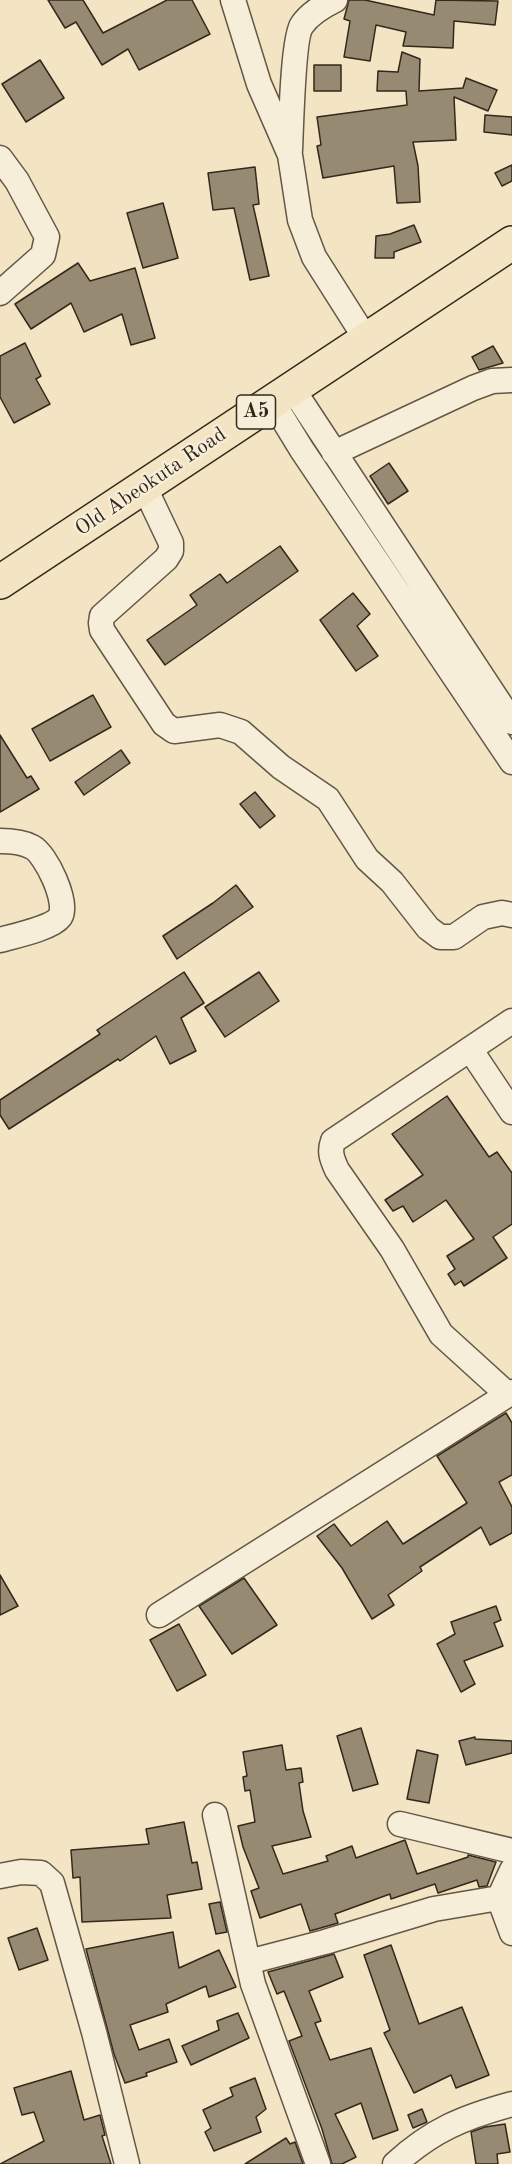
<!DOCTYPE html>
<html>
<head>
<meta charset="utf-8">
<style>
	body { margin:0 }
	canvas { display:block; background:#f3e5c4 }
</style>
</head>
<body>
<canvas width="512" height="2164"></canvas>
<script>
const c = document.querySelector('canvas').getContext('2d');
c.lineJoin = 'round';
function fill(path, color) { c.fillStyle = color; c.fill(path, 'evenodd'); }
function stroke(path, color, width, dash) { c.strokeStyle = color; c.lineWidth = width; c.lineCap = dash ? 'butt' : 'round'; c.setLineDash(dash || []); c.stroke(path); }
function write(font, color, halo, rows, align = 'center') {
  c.font = font + ' "Old Standard TT",serif'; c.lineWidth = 4.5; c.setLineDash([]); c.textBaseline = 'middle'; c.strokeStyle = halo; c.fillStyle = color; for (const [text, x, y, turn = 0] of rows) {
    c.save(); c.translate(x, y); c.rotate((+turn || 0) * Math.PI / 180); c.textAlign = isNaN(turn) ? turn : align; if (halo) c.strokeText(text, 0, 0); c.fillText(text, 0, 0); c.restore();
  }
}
const building = new Path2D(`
	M48,0H83L103,33L167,0H192L210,34L139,70L128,49L102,65L76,22L65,28Z
	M349,0H365L434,15L436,0L498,1L495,25L454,21L453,48L403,46L406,32L376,25L370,61L344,57L350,21L344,19Z
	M402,52L420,59L419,91L463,88L466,78L497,90L488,111L454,97L456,140L413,142L418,166L420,202L397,203L394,166L323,178L317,146L321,145L317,117L407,105L406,91H377L378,71L398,72Z
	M40,60L64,98L26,122L2,84Z
	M314,65H341V91H314Z
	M485,115L512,117V135L484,132Z
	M512,165V181L502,186L495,173Z
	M255,167L259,204L253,205L269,276L250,280L234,208L213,210L208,173Z
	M163,203L178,258L143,268L127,213Z
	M414,225L421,242L394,252V258H375L376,236L390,234Z
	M78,263L90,281L135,268L155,338L131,345L122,314L84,332L71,303L31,329L15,304Z
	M25,343L41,376L36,379L50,404L14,423L0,397V356Z
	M493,346L503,363L479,370L472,357Z
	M389,463L408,491L388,504L370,476Z
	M280,546L298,571L165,665L147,640L197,605L190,595L220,574L227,583Z
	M353,593L370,614L357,626L378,656L356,671L320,620Z
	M93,695L111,727L50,761L32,729Z
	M0,735L27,778L31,776L39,789L0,812Z
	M121,750L130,763L84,795L75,782Z
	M255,792L275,816L260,828L240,804Z
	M236,885L253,907L177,959L163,936L213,903Z
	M184,972L204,1003L181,1018L196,1051L170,1064L156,1036L120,1061L118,1059L9,1129L0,1115V1100L100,1034L97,1030Z
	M259,972L279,1001L225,1037L205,1007Z
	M447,1096L489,1157L497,1152L512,1173V1224L493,1237L507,1258L464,1286L461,1281L455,1285L448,1274L455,1269L447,1256L474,1239L446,1200L413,1222L403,1206L393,1211L385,1200L423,1175L392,1134Z
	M506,1413L512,1423V1475L499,1482L512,1507V1533L490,1545L481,1527L420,1567L422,1571L388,1595L394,1605L372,1619L342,1568L317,1536L334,1524L351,1546L387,1521L403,1544L467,1503L437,1456Z
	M0,1575L18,1606L0,1615Z
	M244,1578L277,1625L232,1654L199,1606Z
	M496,1606L501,1620L494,1623L503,1646L464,1661L475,1684L461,1692L437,1644L455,1634L451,1622Z
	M179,1624L206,1675L177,1691L150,1640Z
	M361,1728L378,1784L353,1791L337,1736Z
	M475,1737V1739L512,1741V1753L466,1765L459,1741Z
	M282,1745L286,1770L301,1768L303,1782L299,1783L303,1811L311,1837L272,1846L283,1874L328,1861L326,1856L352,1846L356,1858L405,1840L417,1874L468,1857V1855L496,1862L487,1886L479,1887L477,1880L438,1893L435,1884L391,1899L390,1894L335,1914L338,1923L310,1931L301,1904L260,1918L251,1891L259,1888L243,1847L238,1826L255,1822L250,1790L245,1791L243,1777L247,1776L243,1752Z
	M417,1750L438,1755L429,1803L407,1799Z
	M184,1822L192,1863L197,1862L202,1889L167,1895L171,1918L82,1922L80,1877L73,1878L71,1850L149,1844L146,1829Z
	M220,1902L227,1932L216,1934L209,1904Z
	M37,1928L48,1960L19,1970L8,1938Z
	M173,1932L179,1968L219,1950L236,1987L209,1997L206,1986L166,2004L168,2012L130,2025L139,2050L169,2039L177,2062L146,2073L147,2076L125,2083L114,2054L86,1949Z
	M391,1945L419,2024L462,2007L489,2075L456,2088L451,2075L414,2093L384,2033L390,2030L364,1955Z
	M334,1954L343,1977L309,1991L321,2021L315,2023L330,2060L371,2048L398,2130L373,2139L361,2103L335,2114L356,2157L342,2164H332L322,2129L289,2041L302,2036L284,1991L277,1994L268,1972Z
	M238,2013L249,2038L191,2065L182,2046L219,2030L217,2021Z
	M71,2071L84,2120L100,2115L105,2135L102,2136L111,2164H0L44,2141L34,2112L22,2115L14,2088Z
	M255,2078L266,2109L256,2117L261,2132L214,2151L205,2132L211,2128L203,2110L233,2096L230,2088Z
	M422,2109L427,2122L413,2128L408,2115Z
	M505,2124L510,2152L497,2154L498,2164H476L471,2132L485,2127Z
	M286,2138L290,2144L295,2142L303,2164H245Z`);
fill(building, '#978a73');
stroke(building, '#33281c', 1.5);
const minor = new Path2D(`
	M233,0L259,84L290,155L300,220L314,257L366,339
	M290,150C291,129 293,37 302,25C310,13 323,6 335,0
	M0,158L17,181L47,237L43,255L0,293
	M292,388L512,722
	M272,401L302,450L512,762
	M334,453L473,388L492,381L512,380
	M144,486L171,543V551L166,559L102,616L101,623L102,630L164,724L174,731L220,725L241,732L281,767L328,799L367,859L392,882L428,928L440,937H454L483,917L502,913L512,915
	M0,841C10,841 23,842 32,847C46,854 69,903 60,917C52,928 14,936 0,940
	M470,1049L512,1112
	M507,1394L441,1334L392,1249L337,1170C332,1159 329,1152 333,1141L512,1021
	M159,1615L512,1392
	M215,1815L253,1984L318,2164
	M400,1824L512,1851
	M512,1870L499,1898L512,1933
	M0,1876L21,1872L41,1873L52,1883L94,2032L127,2164
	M248,1962L325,1942L434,1909L499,1898
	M395,2164C432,2130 464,2117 512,2104`);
const highway = new Path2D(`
	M0,582L512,243`);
stroke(minor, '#635746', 27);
stroke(highway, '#33281c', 36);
stroke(minor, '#f7eed9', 24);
stroke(highway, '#f3e5c4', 33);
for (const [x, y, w] of [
	[256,412,39]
]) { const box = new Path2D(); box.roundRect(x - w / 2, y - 17, w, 34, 4.5); c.fillStyle = '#f7eed9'; c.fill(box); stroke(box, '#33281c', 1.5); }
write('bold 20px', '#33281c', null, [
	["A5",256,412]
]);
write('21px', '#33281c', '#f7eed9', [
	["Old Abeokuta Road",151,482,-34]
]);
</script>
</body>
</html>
